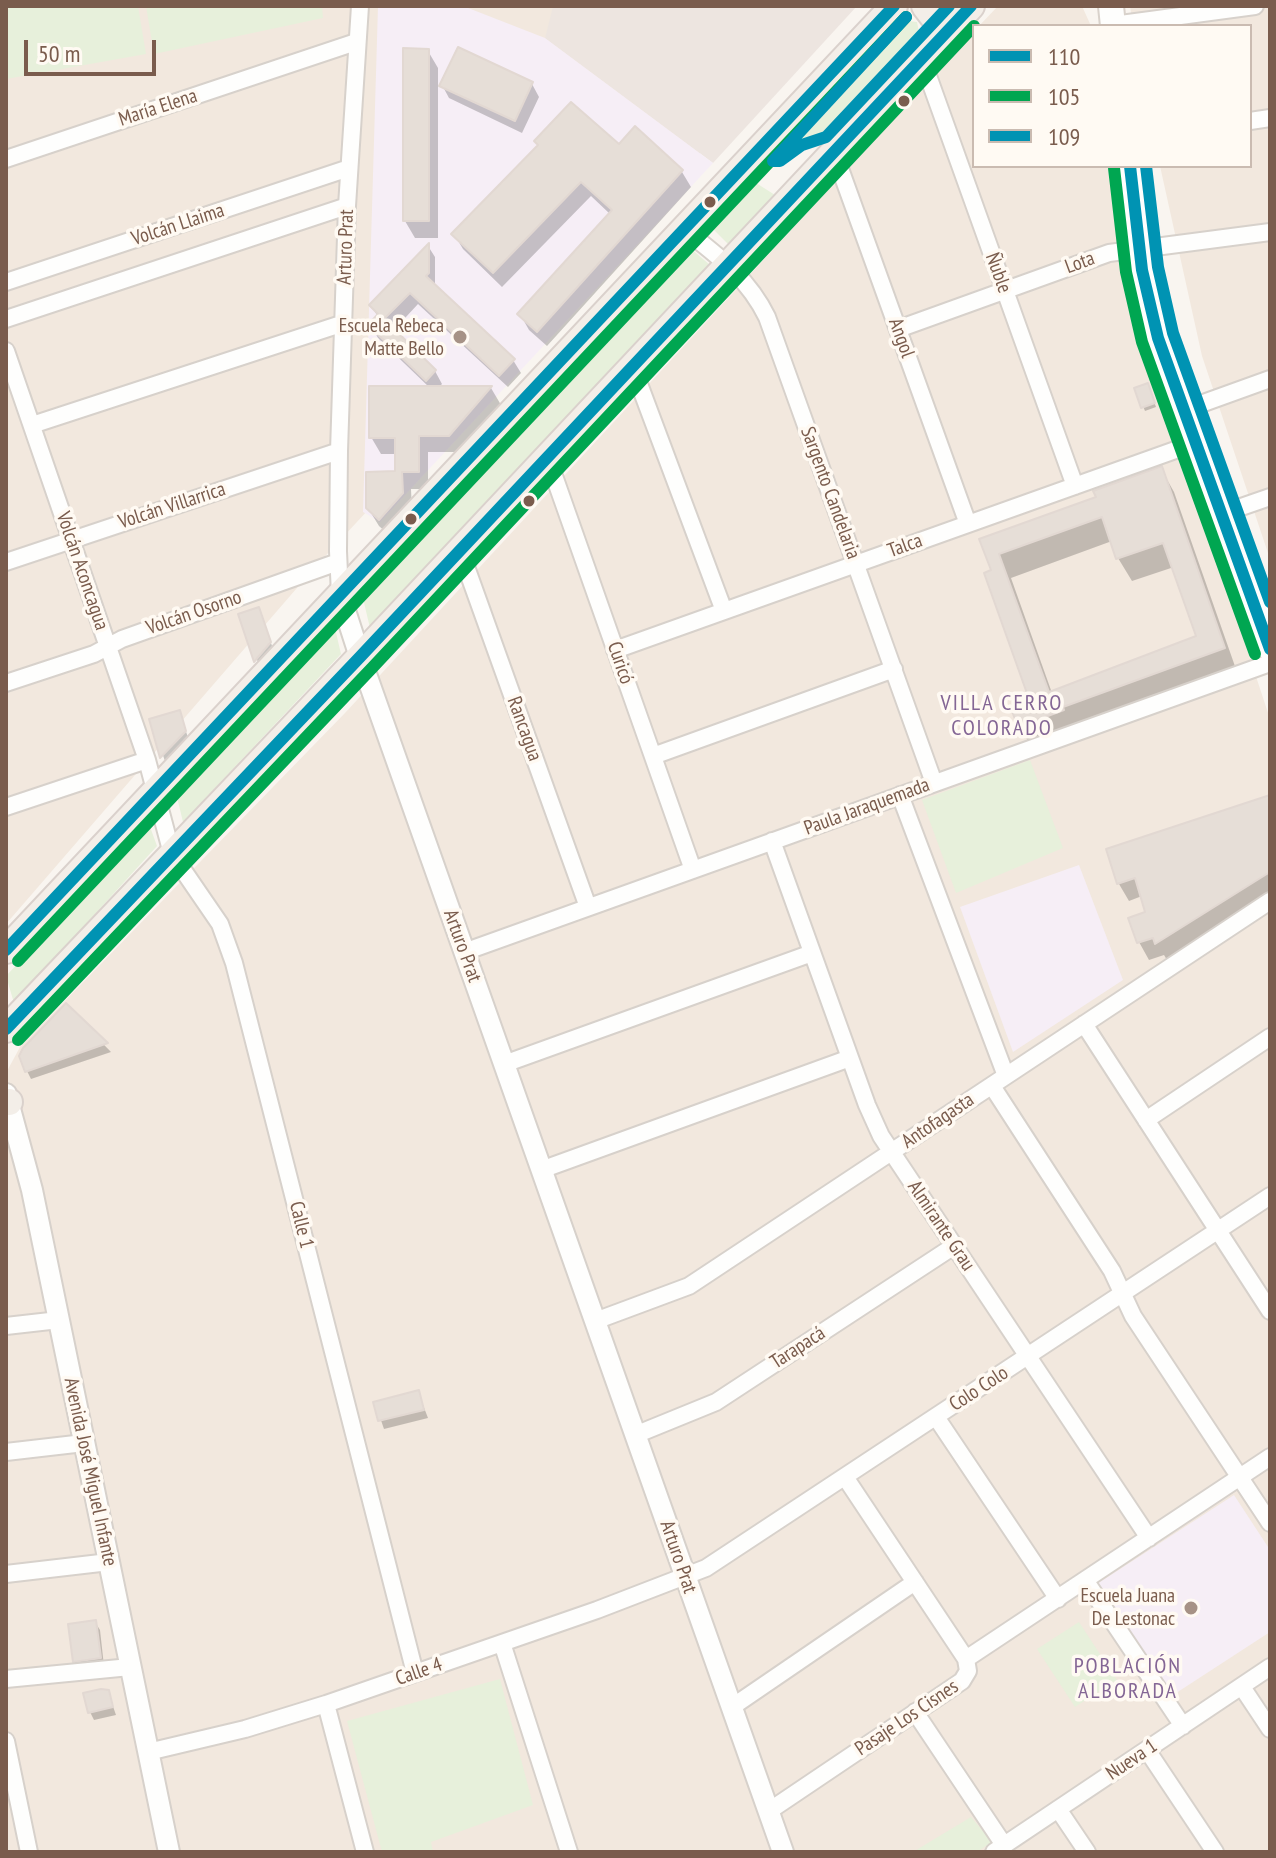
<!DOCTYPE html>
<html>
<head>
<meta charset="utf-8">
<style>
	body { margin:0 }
	#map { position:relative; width:1276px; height:1858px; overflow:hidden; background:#f9f5f0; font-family:"PT Sans Narrow",sans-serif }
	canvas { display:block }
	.frame { position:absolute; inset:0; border:8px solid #7a5c4d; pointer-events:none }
	.legend { position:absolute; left:972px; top:24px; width:280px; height:144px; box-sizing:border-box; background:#fffaf3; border:2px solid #cabbb1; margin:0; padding:10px 14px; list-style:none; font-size:24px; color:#7a5c4d }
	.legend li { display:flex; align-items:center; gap:16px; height:40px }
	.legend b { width:40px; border:2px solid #cabbb1 }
	.scale { position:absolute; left:24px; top:40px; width:132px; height:36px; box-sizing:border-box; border:4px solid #7a5c4d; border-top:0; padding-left:10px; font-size:24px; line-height:28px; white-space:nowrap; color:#7a5c4d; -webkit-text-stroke:6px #fffaf3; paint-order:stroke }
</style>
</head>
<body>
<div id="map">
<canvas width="1276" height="1858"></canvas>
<div class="frame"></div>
<ul class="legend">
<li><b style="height:10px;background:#0093b3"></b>110</li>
<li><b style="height:10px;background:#00a651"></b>105</li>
<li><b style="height:10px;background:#0093b3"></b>109</li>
</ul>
<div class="scale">50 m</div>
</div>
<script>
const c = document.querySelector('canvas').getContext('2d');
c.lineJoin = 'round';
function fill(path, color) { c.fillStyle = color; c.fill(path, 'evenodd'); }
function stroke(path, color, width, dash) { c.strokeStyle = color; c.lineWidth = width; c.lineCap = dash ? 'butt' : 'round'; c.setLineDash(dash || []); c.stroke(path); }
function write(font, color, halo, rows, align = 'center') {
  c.font = font + ' "PT Sans Narrow",sans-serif'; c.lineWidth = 7; c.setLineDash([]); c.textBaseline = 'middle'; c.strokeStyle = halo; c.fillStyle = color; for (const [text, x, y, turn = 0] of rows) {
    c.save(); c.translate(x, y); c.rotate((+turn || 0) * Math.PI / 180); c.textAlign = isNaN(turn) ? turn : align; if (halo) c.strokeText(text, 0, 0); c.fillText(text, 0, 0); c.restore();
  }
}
fill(new Path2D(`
	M6,6H837L316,566L6,924Z
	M998,6H1082L1091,26H979Z
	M1130,6H1270V559L1202,356L1160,166H1250V26H1133Z
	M974,32V166H1116L1140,324L1270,719V1852H6V1073L20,1047L345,713Z`), '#f2e8de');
fill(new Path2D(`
	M553,6H857L713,163L545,38Z`), '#ede5e0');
fill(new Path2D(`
	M378,6H463L545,38L713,163L380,522L363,512Z
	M1079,865L1123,980L1013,1052L960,907Z
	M1234,1495L1270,1550V1632L1170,1697L1097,1584Z`), '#f6eef6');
fill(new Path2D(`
	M6,6H138L146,54L6,79Z
	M146,6H322L323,18L154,54Z
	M900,20L917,22L920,37C880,79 828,151 770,165Z
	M753,181L775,195L729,245L708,224Z
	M690,248L710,265L370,628L361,590Z
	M334,624L341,654L183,822L176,793Z
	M1030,760L1063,848L956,893L922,800Z
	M149,824L157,846L14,1003L6,976Z
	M1079,1622L1117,1680L1075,1707L1037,1649Z
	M500,1679L533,1805L431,1842L433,1852H382L347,1721Z
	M971,1817L992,1842L977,1852H913Z`), '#e7f0db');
fill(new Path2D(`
	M428,51L438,68V238H415L405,221Z
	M532,84L539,97L522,133L449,98L442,85Z
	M635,129L682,172L691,187L547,346L529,330L520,314L610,214L591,196L502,287L463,249L454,234L619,146Z
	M428,246L435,257V287L513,360L521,373L508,387L418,304L393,331L435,371L442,384L438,388H491L501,405L459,452H428V489H411L412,511L390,536L379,526L368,508L397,473V454H381L371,437L430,388L378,338L371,325L378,317L371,305Z
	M1149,388L1156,407L1145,411L1136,389Z
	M1161,469L1174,492L1237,672L1033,749L1019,726L1032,700L982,540L1098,499ZM1112,541L1118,558L1132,581L1174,567L1199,637L1052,693L1011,578Z
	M258,609L274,651L260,668L241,615Z
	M179,712L189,740L166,764L151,721Z
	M1270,797V895L1167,960L1164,955L1149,960L1139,942L1148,913L1142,896L1129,901L1119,884L1109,850Z
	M66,1006L111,1052L31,1079L27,1071Z
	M418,1392L428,1418L384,1429L375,1403Z
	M95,1622L100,1630L104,1666L79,1669L74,1661Z
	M108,1692L116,1715L94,1720L90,1712Z`), '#0003');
const building = new Path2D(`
	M458,47L533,82L515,121L439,86Z
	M403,48L429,49V221H403Z
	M571,102L619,144L635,126L683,170L537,332L517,314L612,210L581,182L493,273L451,234L538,145L534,141Z
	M429,243V273L426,276L515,359L499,376L410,293L384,319L436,370L426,381L368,325L378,314L369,305Z
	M1148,383L1155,403L1141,408L1134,388Z
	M369,386H492L449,436H419V472H402L403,493L379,520L366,508V472L395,471V438H369Z
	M1162,466L1225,648L1063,707L1064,710L1018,727L1010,706L1029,699L984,573L991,570L979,539L1096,497L1093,491ZM1102,517L1116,559L1163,543L1196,636L1049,692L999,554Z
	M259,607L271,642L254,662L238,614Z
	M180,710L186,731L160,758L149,719Z
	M1270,795V872L1155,944L1153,938L1137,943L1128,918L1145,912L1135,878L1117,884L1106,849Z
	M66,1003L108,1043L25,1072L19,1056L23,1048Z
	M419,1390L424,1410L378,1421L373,1402Z
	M96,1620L101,1658L73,1662L68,1624Z
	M101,1689L109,1690L113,1707L88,1713L83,1693Z`);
fill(building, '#e6ded7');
stroke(building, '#e2d8d2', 2);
const minor = new Path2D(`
	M1113,25L1255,6
	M922,59L1075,486
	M1250,121L1270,118
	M834,152L968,524
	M6,159L356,42
	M685,230C718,256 748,278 767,317L934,783
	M6,282L349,168
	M6,319L347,206
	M898,329L1109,253L1270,232
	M6,351L147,760L172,854L220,924L234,963L415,1673
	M632,365L724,611
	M1184,410L1270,379
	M32,425L344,323
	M547,456L693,870
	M1221,514L1270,497
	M460,550L588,907
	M6,562L339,451
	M340,595L338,551L339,451L347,206L360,6
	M615,650L1195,443
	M6,683L94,654L122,639L338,562
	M653,756L894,669
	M900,795L1006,1076
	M6,807L147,760
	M772,841L867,1105L881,1136L1149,1538
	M464,952L1270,663
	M1084,1024L1270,1311
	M504,1064L812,953
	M992,1086L1112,1271L1133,1316L1270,1523
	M1146,1120L1270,1037
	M541,1170L850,1058
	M595,1321L689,1286L1270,901
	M6,1326L59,1320
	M936,1417L1058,1599
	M635,1435L716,1402L954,1246
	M6,1452L84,1443
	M6,1574L109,1562
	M1085,1580L1183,1726
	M502,1643L569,1852
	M966,1659L1270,1457
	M6,1679L130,1667
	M1242,1687L1270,1729
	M326,1704L365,1852
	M732,1707L915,1582
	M915,1712L1004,1845
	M6,1741L29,1852
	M1147,1750L1215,1852
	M148,1752L245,1729L326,1704L597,1610L706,1568L1270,1196
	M1058,1809L1087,1852
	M769,1811L962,1681L968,1671L966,1659L845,1477
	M994,1852L1270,1667`);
const tertiary = new Path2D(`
	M340,595L360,657L783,1852
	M6,1094L32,1190L169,1852`);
const secondary = new Path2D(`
	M1111,6L1113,26
	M1130,166L1142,270L1158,338L1270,649`);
const primary = new Path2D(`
	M925,6L939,24L940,40
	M6,950L894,6
	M6,1029L360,657L971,6
	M6,1102H9`);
stroke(minor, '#d7d1cb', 20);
stroke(tertiary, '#d7d1cb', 24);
stroke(secondary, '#d9d2cb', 28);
stroke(primary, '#dad1cc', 30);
stroke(minor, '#fefefd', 16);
stroke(tertiary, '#fefefd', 20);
stroke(secondary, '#fefefd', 24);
stroke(primary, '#f3eee8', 26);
stroke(new Path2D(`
	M1130,166L1142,270L1158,338L1270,649
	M6,950L894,6
	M6,1029L360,657L971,6`), '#0093b3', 12);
stroke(new Path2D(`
	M1114,168L1126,272L1142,342L1255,654
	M18,961L906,17
	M18,1040L372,668L974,26`), '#00a651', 12);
stroke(new Path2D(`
	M906,17L773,161H780L802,145L826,137L949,6
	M1146,166L1158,267L1173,333L1270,602`), '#0093b3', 12);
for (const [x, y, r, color] of [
	[904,101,7,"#7a5c4d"],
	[710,202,7,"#7a5c4d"],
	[460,337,8,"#a69286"],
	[529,501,7,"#7a5c4d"],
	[411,519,7,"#7a5c4d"],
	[1191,1608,8,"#a69286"]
]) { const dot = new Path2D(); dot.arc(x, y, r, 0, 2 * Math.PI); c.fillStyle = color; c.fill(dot); stroke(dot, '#fffaf3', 3); }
write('20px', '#7a5c4d', '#fffaf3', [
	["María Elena",158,108,-18],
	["Volcán Llaima",178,225,-18],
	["Arturo Prat",346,247,-88],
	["Lota",1080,263,-20],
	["Ñuble",998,273,70],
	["Angol",901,338,70],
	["Sargento Candelaria",830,493,70],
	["Volcán Villarrica",172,506,-18],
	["Talca",905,546,-20],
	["Volcán Aconcagua",82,571,71],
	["Volcán Osorno",194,613,-19],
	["Curicó",620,663,71],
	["Rancagua",524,729,70],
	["Paula Jaraquemada",867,807,-20],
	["Arturo Prat",462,946,70],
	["Antofagasta",938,1121,-34],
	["Calle 1",301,1225,76],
	["Almirante Grau",941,1226,56],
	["Tarapacá",798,1348,-33],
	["Colo Colo",979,1389,-33],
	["Avenida José Miguel Infante",90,1472,78],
	["Arturo Prat",678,1557,71],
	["Calle 4",419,1672,-19],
	["Pasaje Los Cisnes",907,1718,-34],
	["Nueva 1",1132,1760,-34]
]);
write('20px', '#7a5c4d', '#fffaf3', [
	["Escuela Rebeca",444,326],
	["Matte Bello",444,349],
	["Escuela Juana",1175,1596],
	["De Lestonac",1175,1619]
], 'right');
c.letterSpacing = '2px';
write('22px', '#846695', '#fffaf3', [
	["VILLA CERRO",1002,704],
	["COLORADO",1002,729],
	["POBLACIÓN",1128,1667],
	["ALBORADA",1128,1692]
]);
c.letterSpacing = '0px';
</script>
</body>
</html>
